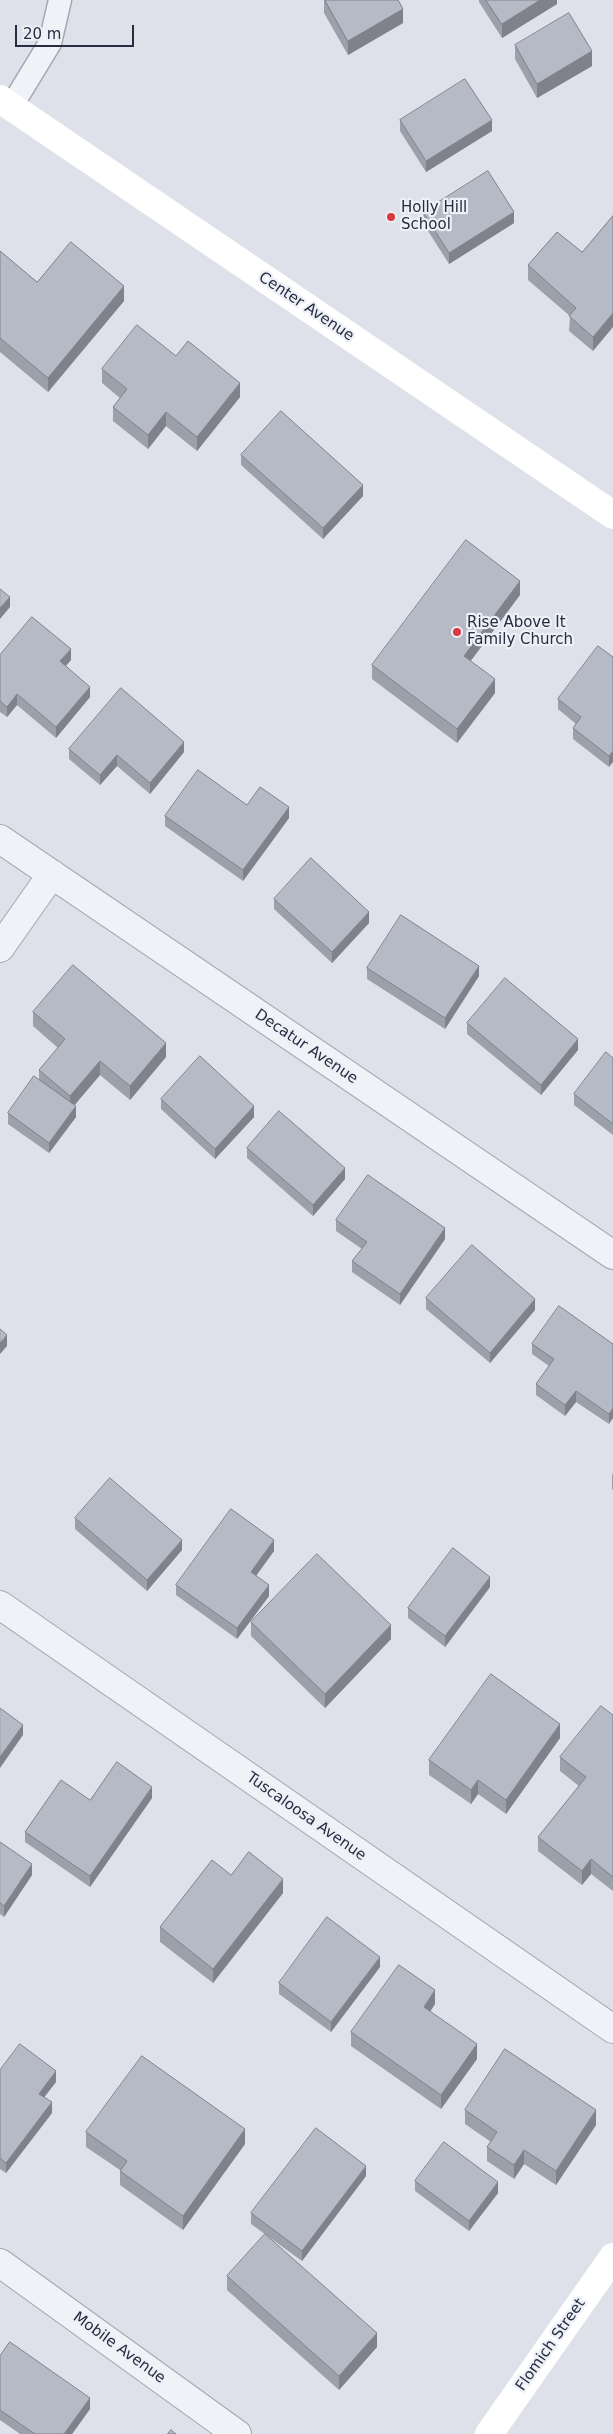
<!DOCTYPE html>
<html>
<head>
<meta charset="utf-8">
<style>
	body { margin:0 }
	#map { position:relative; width:613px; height:2434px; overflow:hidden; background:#dee1e9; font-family:"DejaVu Sans",sans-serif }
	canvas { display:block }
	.scale { position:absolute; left:15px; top:25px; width:119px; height:22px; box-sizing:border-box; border:2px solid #262d41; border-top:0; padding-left:6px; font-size:15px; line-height:18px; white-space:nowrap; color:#262d41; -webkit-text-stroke:4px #edf0f6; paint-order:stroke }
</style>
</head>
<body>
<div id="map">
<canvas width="613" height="2434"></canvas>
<div class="scale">20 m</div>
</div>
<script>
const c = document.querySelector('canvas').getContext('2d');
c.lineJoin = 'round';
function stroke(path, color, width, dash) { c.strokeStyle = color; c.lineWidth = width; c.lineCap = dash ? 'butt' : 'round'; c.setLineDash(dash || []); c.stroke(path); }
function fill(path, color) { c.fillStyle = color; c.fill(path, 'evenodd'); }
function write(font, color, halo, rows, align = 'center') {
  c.font = font + ' "DejaVu Sans",sans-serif'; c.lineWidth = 4.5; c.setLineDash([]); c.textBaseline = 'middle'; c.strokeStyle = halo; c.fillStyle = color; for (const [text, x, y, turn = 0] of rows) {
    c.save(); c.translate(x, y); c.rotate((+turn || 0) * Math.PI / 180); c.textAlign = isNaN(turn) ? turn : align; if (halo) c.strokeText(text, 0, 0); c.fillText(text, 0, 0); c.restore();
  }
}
const lane = new Path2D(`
	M11,107L50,43L60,0`);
const street = new Path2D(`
	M0,839L613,1255
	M0,948L52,874
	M0,1605L613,2029
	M0,2263L237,2434`);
stroke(lane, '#a3a7b3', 25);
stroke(street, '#a3a7b3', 30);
stroke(lane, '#f1f2f7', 22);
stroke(street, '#f1f2f7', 28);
stroke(new Path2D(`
	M0,99L613,515
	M489,2434L613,2257`), '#fff', 28);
fill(new Path2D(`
	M324,0H398L403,23L348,55L324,13Z
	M479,0H557V4L502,38L479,2Z
	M515,45L592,66L537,98L515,59Z
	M400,120L492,131L426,172L400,131Z
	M423,212L514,223L449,264L423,223Z
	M613,216L593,351L569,331L570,316L528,280V265L582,252Z
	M0,251L37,282L124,301L48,392L0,352Z
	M176,356L240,397L197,451L166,426L148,449L113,421V407L120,398L102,383V369Z
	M241,455L363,496L323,539L241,465Z
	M520,595L470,661L495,693L457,743L372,679V665Z
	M0,655L71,660L66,666L90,697L56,738L17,705L7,717L0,712Z
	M613,657L609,767L573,739V728L576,724L558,709V699Z
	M69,749L184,752L150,794L117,766L100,785L69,759Z
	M247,805L289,818L243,881L165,826V816Z
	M274,899L369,923L332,963L274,909Z
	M367,968L479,976L445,1029L367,979Z
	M33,1012L166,1057L130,1100L100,1075L74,1106L76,1117L49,1153L8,1124V1113L39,1080V1070L58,1048L33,1026Z
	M467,1023L578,1050L541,1095L467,1034Z
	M613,1058V1135L574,1105V1094Z
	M161,1099L254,1117L215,1159L161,1109Z
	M247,1148L345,1179L313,1216L247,1158Z
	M336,1220L445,1239L400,1305L352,1272V1261L362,1249L336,1231Z
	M426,1298L535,1310L490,1363L426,1309Z
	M532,1344H613L609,1424L576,1402L565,1416L536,1395V1384L549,1366L532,1354Z
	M613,1473V1490L612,1489V1475Z
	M75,1518L182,1550L147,1591L75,1529Z
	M274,1551L256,1575L269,1596L237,1639L176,1595V1585Z
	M490,1587L445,1647L408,1618V1608Z
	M251,1622L391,1639L325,1708L251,1636Z
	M613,1715V1891L591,1874L582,1885L538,1851V1837L579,1786L560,1771V1757Z
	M560,1738L506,1814L478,1794L471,1804L429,1775V1760Z
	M152,1798L90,1887L25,1842V1832L90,1800Z
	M0,1842L32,1875L4,1917L0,1914Z
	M231,1875L283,1893L213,1983L160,1942V1927Z
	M380,1967L331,2032L279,1994V1983Z
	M435,2004L430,2011L477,2059L441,2109L351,2046V2032Z
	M0,2070L56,2082L44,2097L52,2113L6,2173L0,2169Z
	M465,2110L596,2125L556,2185L524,2164L514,2179L487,2161V2147L491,2142L465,2124Z
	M86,2132L245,2144L183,2230L120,2185V2170L86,2147Z
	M366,2176L302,2261L251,2224V2213Z
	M415,2181L498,2193L469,2231L415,2191Z
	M227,2276L377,2347L339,2390L227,2290Z
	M0,2356L90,2409L72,2434H20L0,2420Z`), '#9ca0aa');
fill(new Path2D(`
	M540,0H557V4L502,38V24Z
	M403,9V23L348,55V41Z
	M592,51V66L537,98V84Z
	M492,120V131L426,172V161Z
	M514,212V223L449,264V253Z
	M124,286V301L48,392V378Z
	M613,313V327L593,351V337Z
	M240,383V397L197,451V437Z
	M166,412V426L148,449V435Z
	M363,485V496L323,539V528Z
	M520,581V595L464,670V656Z
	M10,597V607L0,619V608Z
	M71,649V660L60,672V661Z
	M495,679V693L457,743V729Z
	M90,687V697L56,738V727Z
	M17,694V705L7,717V707Z
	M184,742V752L150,794V783Z
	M613,751V762L609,767V756Z
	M117,755V766L100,785V775Z
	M289,807V818L243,881V870Z
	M369,912V923L332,963V952Z
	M479,966V976L445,1029V1018Z
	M578,1039V1050L541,1095V1085Z
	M166,1043V1057L130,1100V1086Z
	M100,1061V1075L70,1110V1096Z
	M76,1106V1117L49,1153V1143Z
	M254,1106V1117L215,1159V1149Z
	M345,1168V1179L313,1216V1205Z
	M445,1228V1239L400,1305V1294Z
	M535,1299V1310L490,1363V1353Z
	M7,1335V1346L0,1354V1343Z
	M576,1391V1402L565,1416V1405Z
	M613,1408V1418L609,1424V1414Z
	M182,1540V1550L147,1591V1580Z
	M274,1540V1551L251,1583V1572Z
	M490,1577V1587L445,1647V1636Z
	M269,1585V1596L237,1639V1628Z
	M391,1625V1639L325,1708V1694Z
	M560,1724V1738L506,1814V1800Z
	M23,1725V1735L0,1768V1757Z
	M478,1780V1794L471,1804V1790Z
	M152,1787V1798L90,1887V1876Z
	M591,1859V1874L582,1885V1871Z
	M32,1864V1875L4,1917V1906Z
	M283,1879V1893L213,1983V1969Z
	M380,1957V1967L331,2032V2022Z
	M435,1990V2004L424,2021V2007Z
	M477,2044V2059L441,2109V2095Z
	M56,2071V2082L39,2104V2094Z
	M52,2102V2113L6,2173V2163Z
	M596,2110V2125L556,2185V2171Z
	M245,2129V2144L183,2230V2216Z
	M524,2150V2164L514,2179V2165Z
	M366,2166V2176L302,2261V2251Z
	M498,2182V2193L469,2231V2221Z
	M377,2333V2347L339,2390V2376Z
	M90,2398V2409L72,2434H64Z`), '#7f828b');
const building = new Path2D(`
	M325,0H398L403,9L348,41Z
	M486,0H540L502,24Z
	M569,13L592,51L537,84L515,45Z
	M465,79L492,120L426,161L400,120Z
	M488,171L514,212L449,253L423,212Z
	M613,216V313L593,337L569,316L576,308L528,265L557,232L582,252Z
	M71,242L124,286L48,378L0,338V251L37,282Z
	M137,325L176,356L188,341L240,383L197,437L166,412L148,435L113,407L127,389L102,369Z
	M281,411L363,485L323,528L241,455Z
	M466,540L520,581L464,656L495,679L457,729L372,665Z
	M0,589L10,597L0,608Z
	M32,617L71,649L60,661L90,687L56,727L17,694L7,707L0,701V655Z
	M598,646L613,657V751L609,756L573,728L581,717L558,699Z
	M121,688L184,742L150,783L117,755L100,775L69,749Z
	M198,770L247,805L260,787L289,807L243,870L165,816Z
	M311,858L369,912L332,952L274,899Z
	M401,915L479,966L445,1018L367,968Z
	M73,965L166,1043L130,1086L100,1061L70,1096L39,1070L65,1039L33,1012Z
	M505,978L578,1039L541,1085L467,1023Z
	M606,1052L613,1058V1124L574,1094Z
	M200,1056L254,1106L215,1149L161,1099Z
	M34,1076L76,1106L49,1143L8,1113Z
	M279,1111L345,1168L313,1205L247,1148Z
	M368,1175L445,1228L400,1294L352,1261L367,1242L336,1220Z
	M472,1245L535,1299L490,1353L426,1298Z
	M559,1306L613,1344V1408L609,1414L576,1391L565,1405L536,1384L554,1359L532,1344Z
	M0,1329L7,1335L0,1343Z
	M110,1478L182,1540L147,1580L75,1518Z
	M231,1509L274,1540L251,1572L269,1585L237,1628L176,1585Z
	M453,1548L490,1577L445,1636L408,1608Z
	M317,1554L391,1625L325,1694L251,1622Z
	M491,1674L560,1724L506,1800L478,1780L471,1790L429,1760Z
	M601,1706L613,1715V1877L591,1859L582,1871L538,1837L586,1777L560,1757Z
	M0,1708L23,1725L0,1757Z
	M117,1762L152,1787L90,1876L25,1832L61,1780L90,1800Z
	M0,1842L32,1864L4,1906L0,1903Z
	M249,1852L283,1879L213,1969L160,1927L212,1860L231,1875Z
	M327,1917L380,1957L331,2022L279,1983Z
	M399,1965L435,1990L424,2007L477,2044L441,2095L351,2032Z
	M20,2044L56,2071L39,2094L52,2102L6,2163L0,2158V2070Z
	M505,2049L596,2110L556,2171L524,2150L514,2165L487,2147L497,2132L465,2110Z
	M142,2056L245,2129L183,2216L120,2171L127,2161L86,2132Z
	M316,2128L366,2166L302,2251L251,2213Z
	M444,2142L498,2182L469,2221L415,2181Z
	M265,2234L377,2333L339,2376L227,2276Z
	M10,2342L90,2398L64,2434H35L0,2410V2356Z
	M171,2430L176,2434H168Z`);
fill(building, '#b5bac6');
stroke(building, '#7f828b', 1);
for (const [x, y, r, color] of [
	[391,217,5,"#d93841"],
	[457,632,5,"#d93841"]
]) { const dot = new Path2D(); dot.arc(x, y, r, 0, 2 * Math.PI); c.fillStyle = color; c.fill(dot); stroke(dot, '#edf0f6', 2); }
write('15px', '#262d41', '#edf0f6', [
	["Holly Hill",401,208],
	["School",401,225],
	["Rise Above It",467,623],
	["Family Church",467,640]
], 'left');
write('15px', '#262d41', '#edf0f6', [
	["Center Avenue",306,307,34],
	["Decatur Avenue",306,1047,34],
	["Tuscaloosa Avenue",306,1817,35],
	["Flomich Street",551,2345,-55],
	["Mobile Avenue",119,2348,36]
]);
</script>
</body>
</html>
